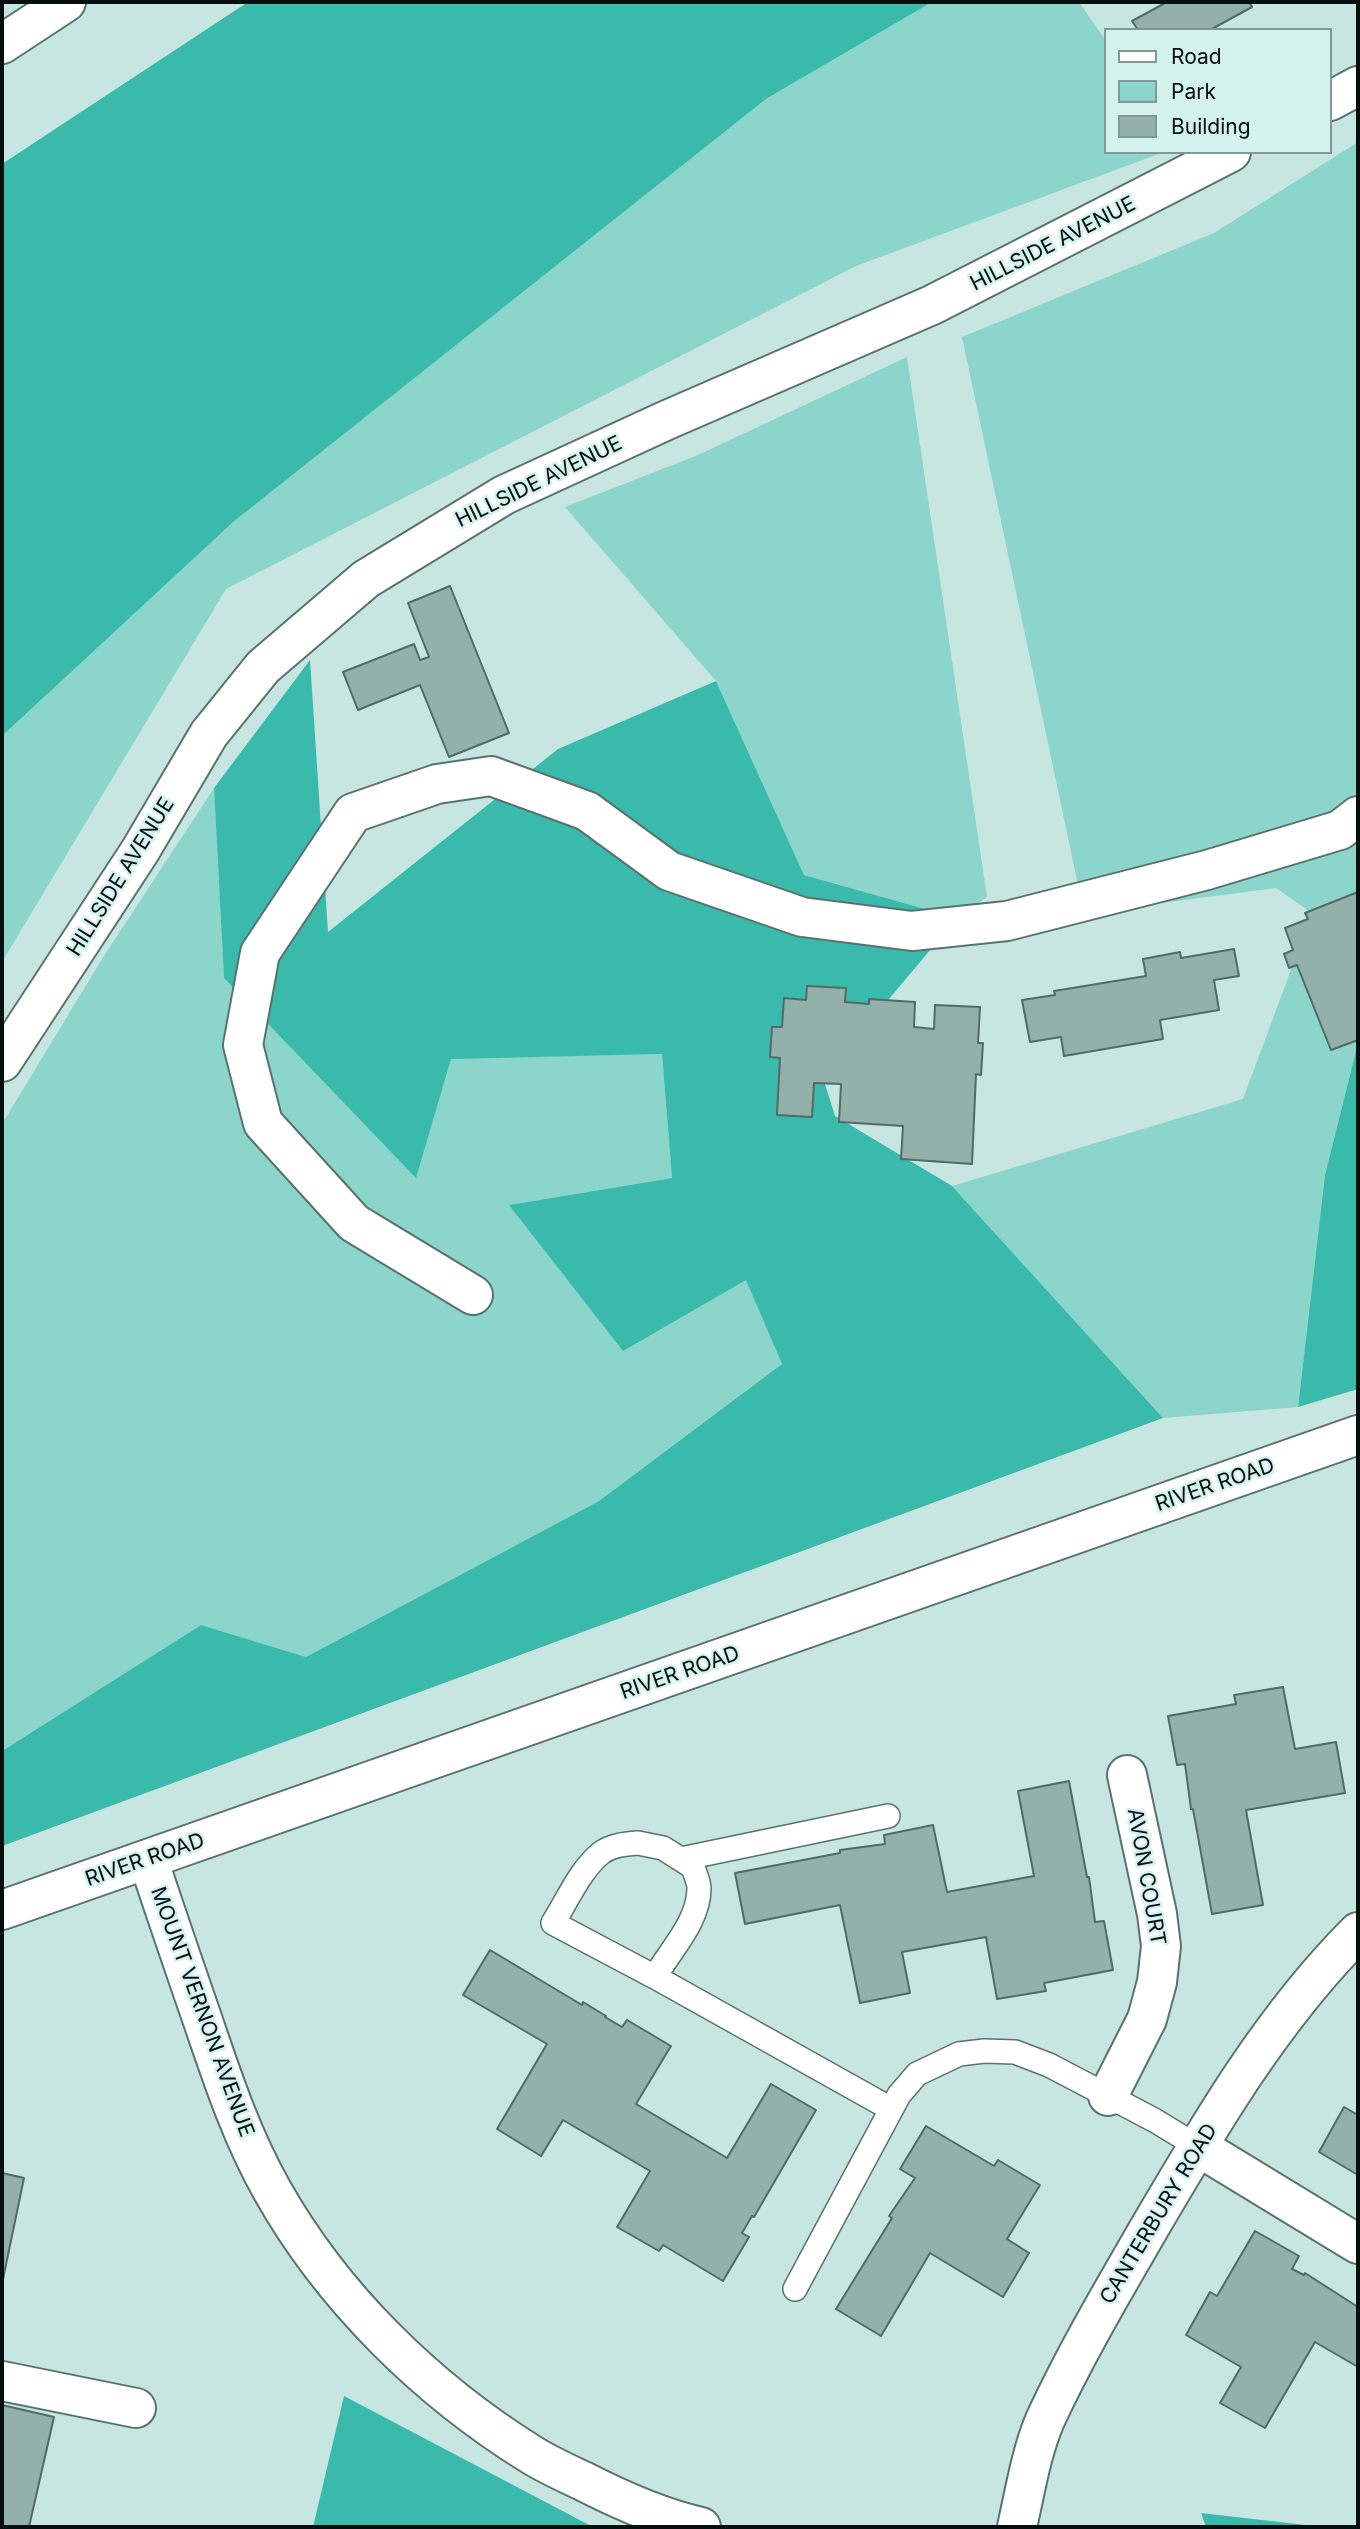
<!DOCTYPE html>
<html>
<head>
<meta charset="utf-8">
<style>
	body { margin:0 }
	#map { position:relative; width:1360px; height:2529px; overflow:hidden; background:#c8e6e1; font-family:Inter,sans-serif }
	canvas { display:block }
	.frame { position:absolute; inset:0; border:4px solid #050f0d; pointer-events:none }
	.legend { position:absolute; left:1104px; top:28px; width:228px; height:126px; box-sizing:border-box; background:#d5f3ee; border:2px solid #829894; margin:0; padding:9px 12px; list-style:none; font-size:21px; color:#050f0d }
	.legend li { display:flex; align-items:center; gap:14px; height:35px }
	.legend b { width:35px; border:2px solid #829894 }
</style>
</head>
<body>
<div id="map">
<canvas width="1360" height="2529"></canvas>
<div class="frame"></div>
<ul class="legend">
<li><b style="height:9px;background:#fff"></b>Road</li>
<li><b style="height:19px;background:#8bd5ca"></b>Park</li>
<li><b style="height:19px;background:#93b0ab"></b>Building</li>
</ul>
</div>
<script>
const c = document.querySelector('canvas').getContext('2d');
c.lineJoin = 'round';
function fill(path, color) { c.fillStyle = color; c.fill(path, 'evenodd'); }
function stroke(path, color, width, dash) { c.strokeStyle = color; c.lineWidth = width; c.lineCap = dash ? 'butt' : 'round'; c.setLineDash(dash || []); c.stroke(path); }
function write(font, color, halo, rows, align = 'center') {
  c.font = font + ' Inter,sans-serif'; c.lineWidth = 5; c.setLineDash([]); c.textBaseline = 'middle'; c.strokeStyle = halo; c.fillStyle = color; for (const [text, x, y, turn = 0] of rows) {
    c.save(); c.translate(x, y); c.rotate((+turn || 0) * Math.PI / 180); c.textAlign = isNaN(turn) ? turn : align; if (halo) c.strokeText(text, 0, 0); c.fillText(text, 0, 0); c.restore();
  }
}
fill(new Path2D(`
	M932,2H1079L1106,41V152H1164L856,266L226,589L2,962V736L232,522L766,99Z
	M1358,142V1043L1325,1175L1298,1407L1163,1418L952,1186L1243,1099L1312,913L1276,888L1084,913L962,337L1214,233Z
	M907,357L987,897L957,918L804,875L716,681L565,507L698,455Z
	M214,788L224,978L416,1177L451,1058L662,1054L672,1178L509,1205L746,1279L782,1364L599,1501L306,1657L201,1625L2,1751V1124L102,959Z`), '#8bd5ca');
fill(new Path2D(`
	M248,2H932L766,99L233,522L2,736V164Z
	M310,660L328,932L558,749L716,681L804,875L957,918L889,999L812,1043L835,1116L952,1186L1163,1418L2,1846V1751L201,1625L306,1657L599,1501L782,1364L746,1280L623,1351L509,1205L672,1178L662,1054L451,1059L416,1178L224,978L214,788Z
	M1358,1043V1389L1298,1407L1325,1175Z
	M344,2396L593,2527H313Z
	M1201,2513L1323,2527H1206Z`), '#3abaab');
const building = new Path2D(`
	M1167,2H1249L1252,7L1210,30H1138L1132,21Z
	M450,586L509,733L449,757L420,685L358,710L343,672L414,644L420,660L429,657L408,603Z
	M1358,892V1040L1331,1050L1297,965L1289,968L1284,954L1293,950L1285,928L1308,919L1305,913Z
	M1234,949L1239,976L1214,980L1219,1010L1160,1020L1163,1039L1064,1056L1061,1037L1030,1042L1022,1000L1055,995L1054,991L1146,976L1143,959L1180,952L1181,958Z
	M807,986L846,988L845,1002L869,1004V999L915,1002L914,1027L934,1029L935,1005L980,1007L978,1043H983L981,1075L976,1074L972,1164L901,1159L903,1126L839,1122L841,1084L814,1083L812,1117L777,1115L780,1058L770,1057L772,1027H782L784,998L806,1000Z
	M1283,1687L1295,1749L1336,1742L1345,1793L1246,1810L1263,1905L1212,1914L1193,1809H1191L1185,1764L1177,1765L1168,1716L1236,1704L1234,1695Z
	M1069,1781L1087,1877H1089L1095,1922L1104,1921L1113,1970L1044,1983L1046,1991L997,1999L986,1937L902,1952L910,1993L860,2003L840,1905L745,1924L735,1873L840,1853V1850L885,1844L884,1835L933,1825L947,1892L1034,1876L1018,1791Z
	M490,1950L582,2005L583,2002L606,2016L605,2017L622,2027L627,2020L671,2046L636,2104L727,2158L771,2084L816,2110L754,2217L752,2216L742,2233L749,2237L723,2281L663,2245L659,2251L617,2227L650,2171L563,2120L541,2156L497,2129L547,2044L463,1995Z
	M1344,2107L1358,2115V2175L1319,2152Z
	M926,2126L994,2166L998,2160L1040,2185L1007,2239L1029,2253L1003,2297L930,2253L881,2336L836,2309L892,2218L889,2216L915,2178L900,2169Z
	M2,2173L24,2178L2,2284Z
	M1255,2231L1299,2256L1292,2269L1304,2275L1305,2273L1358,2307V2367L1315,2342L1265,2428L1220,2403L1241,2367L1186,2335L1210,2292L1217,2296Z
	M2,2405L54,2417L29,2527H2Z`);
fill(building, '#93b0ab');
stroke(building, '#516b67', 2);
const service = new Path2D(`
	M638,1843L663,1848L693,1867C695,1874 699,1882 699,1888C699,1922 670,1950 655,1977L553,1923C567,1901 580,1870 601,1853C612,1845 625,1844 638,1843Z
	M681,1859L888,1816
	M655,1977L891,2109
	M795,2289L899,2095L917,2074L959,2054L984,2051L1015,2052L1049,2065L1154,2120L1197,2146`);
const minor = new Path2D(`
	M1330,101L1358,86
	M2,1062L140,851L209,734L263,667L366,579L504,495L667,420L932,305L1231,152
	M473,1295L354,1223L263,1123L243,1045L260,953L353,813L437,784L491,776L587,811L669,871L802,917L912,931L1007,921L1207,870L1340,830L1358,816
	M148,1859C166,1914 185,1969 204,2024C223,2080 242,2137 272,2190C332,2297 427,2390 532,2455C548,2465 566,2473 583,2481C620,2500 660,2518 701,2527
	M2,1910L1358,1435
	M1108,2096L1147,2019L1157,1982L1161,1946L1157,1914L1127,1775
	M1197,2146L1358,2244
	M2,2381L136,2408
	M1017,2527C1025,2492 1031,2453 1045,2420C1076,2353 1114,2289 1151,2225C1212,2121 1273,2017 1358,1932`);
const secondary = new Path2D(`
	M2,44L66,2`);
stroke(service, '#58736f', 26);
stroke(minor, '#58736f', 42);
stroke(secondary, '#58736f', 42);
stroke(service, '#fff', 23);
stroke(minor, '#fff', 38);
stroke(secondary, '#fff', 38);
write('21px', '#050f0d', '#d5f3ee', [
	["HILLSIDE AVENUE",1053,244,-27],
	["HILLSIDE AVENUE",539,482,-26],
	["HILLSIDE AVENUE",121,877,-58],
	["RIVER ROAD",1215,1485,-19],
	["RIVER ROAD",680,1673,-19],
	["RIVER ROAD",145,1860,-19],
	["AVON COURT",1146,1877,80],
	["MOUNT VERNON AVENUE",202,2012,70],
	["CANTERBURY ROAD",1159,2214,-59]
]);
</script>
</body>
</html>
